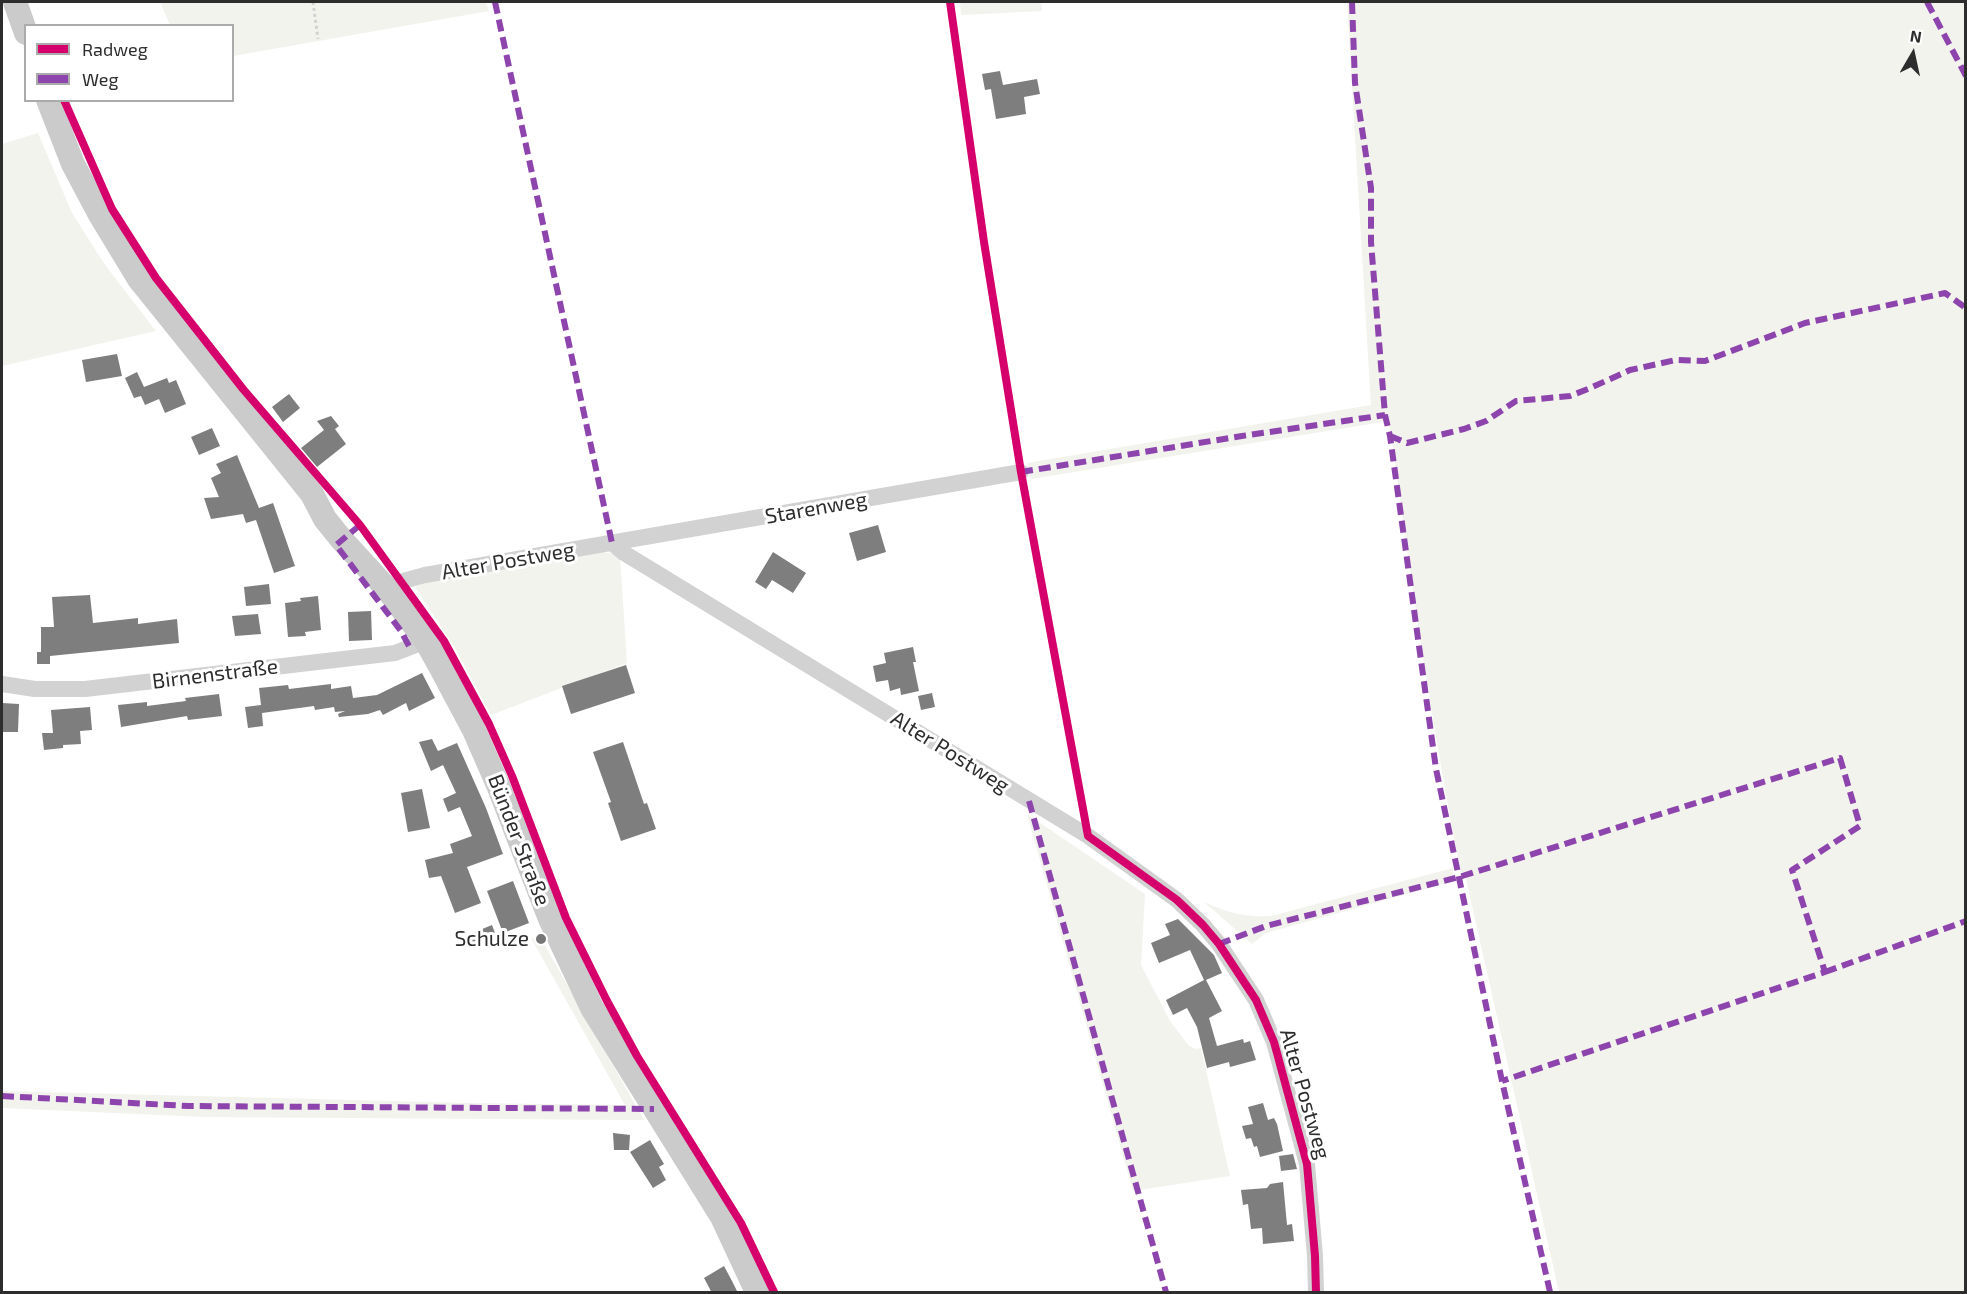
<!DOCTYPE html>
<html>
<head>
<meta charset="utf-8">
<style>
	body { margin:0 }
	#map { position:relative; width:1967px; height:1294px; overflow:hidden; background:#fff; font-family:"Exo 2",sans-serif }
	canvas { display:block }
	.frame { position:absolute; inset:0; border:3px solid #2d2d2d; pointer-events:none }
	.legend { position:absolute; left:24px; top:24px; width:210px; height:78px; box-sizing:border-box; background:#fff; border:2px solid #ababab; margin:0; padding:8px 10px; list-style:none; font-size:18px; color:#2d2d2d }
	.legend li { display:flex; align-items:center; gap:12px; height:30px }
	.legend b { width:30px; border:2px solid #ababab }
	.north { position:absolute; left:1883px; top:24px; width:60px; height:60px; -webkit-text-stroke:4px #fff; paint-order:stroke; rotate:9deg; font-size:16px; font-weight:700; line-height:24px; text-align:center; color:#2d2d2d }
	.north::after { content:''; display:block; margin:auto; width:21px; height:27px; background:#2d2d2d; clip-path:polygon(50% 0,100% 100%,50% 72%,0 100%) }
</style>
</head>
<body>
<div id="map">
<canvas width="1967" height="1294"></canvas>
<div class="frame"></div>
<ul class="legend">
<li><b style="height:8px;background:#d6006c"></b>Radweg</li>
<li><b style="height:8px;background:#8e44ad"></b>Weg</li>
</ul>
<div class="north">N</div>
</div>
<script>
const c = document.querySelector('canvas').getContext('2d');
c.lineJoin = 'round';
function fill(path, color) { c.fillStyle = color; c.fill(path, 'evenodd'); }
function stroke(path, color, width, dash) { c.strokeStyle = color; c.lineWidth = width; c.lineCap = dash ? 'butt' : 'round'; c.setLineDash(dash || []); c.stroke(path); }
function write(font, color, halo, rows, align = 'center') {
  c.font = font + ' "Exo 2",sans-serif'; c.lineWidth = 6; c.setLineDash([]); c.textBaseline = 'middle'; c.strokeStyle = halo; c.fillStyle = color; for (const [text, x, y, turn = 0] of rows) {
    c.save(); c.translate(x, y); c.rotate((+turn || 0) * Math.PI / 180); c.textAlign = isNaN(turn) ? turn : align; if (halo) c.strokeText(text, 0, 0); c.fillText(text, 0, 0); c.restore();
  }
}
fill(new Path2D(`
	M160,2H486L489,11L233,56L232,26L170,25Z
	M960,2H1041L1042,11L961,15Z
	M1347,2H1965V1292H1559L1466,879L1470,871L1461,873C1431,723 1410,572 1389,421L1031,479L1027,463L1371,405Z
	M38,133L72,213L105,265L156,331L2,366V144Z
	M593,551L609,553L620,557L627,663L491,715L455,648L415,587L432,580Z
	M1027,814L1145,894L1141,965L1170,1021L1189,1046L1196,1049L1201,1048L1230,1176L1133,1191Z
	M1453,868L1454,881L1266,933L1252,944L1204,902C1226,912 1246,918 1271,916Z
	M531,938L544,944L644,1120L206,1117L2,1108V1091L467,1103L625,1105Z`), '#f1f3ec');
fill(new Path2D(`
	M1000,71L1003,85L1037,79L1040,94L1024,97L1026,114L996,119L991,89L985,90L982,74Z
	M117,354L122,376L86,382L82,360Z
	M137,372L144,387L167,378L169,383L176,380L186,404L165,413L159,399L145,405L141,396L134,398L125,378Z
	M289,394L300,408L283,422L272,407Z
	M331,416L339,426L335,429L346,444L317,467L301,448L324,430L317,421Z
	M212,428L220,446L199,455L191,437Z
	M237,455L259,508L273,503L295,566L274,573L256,520L246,523L243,514L211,519L204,498L219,497L211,478L221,473L216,464Z
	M878,525L886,552L857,561L849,533Z
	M773,552L806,573L793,593L772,580L766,589L755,582Z
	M269,584L271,604L246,606L244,587Z
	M90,595L93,623L138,618V624L177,619L179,643L50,656V664H37V652H41V627H54L52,597Z
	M318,596L321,630L305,632L306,636L288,637L285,603L301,601L300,598Z
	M371,611L372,640L349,641L348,612Z
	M258,614L261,634L235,636L232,616Z
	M913,647L916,662H913L919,691L901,695L900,688L890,691L888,680L876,682L873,666L886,663L884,653Z
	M626,665L635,693L571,714L562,686Z
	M422,673L435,698L409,711L406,703L383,715L380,710L368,714L339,717L338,714L345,711L335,712L334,707L315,710L314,706L262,713L263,726L248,728L245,707L261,705L259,688L288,685L289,689L331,684V689L351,686L353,698L377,695Z
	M932,693L935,707L921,710L918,696Z
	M219,694L222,716L188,720L187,716L121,727L118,705L147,702V706L186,701L185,698Z
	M2,703L19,704L18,732H2Z
	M90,707L92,730L80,731L81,744L63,745V748L44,750L42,733H53L51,710Z
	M432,739L438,751L457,743L486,808L503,854L467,867L481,903L455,913L441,876L429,878L425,860L453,853L450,844L472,836L460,807L448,812L443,799L456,793L443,765L431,771L419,742Z
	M623,742L644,804L647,803L656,829L621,841L608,803L611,802L593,752Z
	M422,789L430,828L408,832L401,793Z
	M513,881L529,923L503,933L487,891Z
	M1178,919L1214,955L1222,973L1206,980L1222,1011L1209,1018L1217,1046L1243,1039L1244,1043L1250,1041L1256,1060L1230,1067L1229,1062L1207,1068L1197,1027L1187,1008L1173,1015L1166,1000L1204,980L1190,950L1159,963L1151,943L1170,935L1165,924Z
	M492,925L498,941L474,946L470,934Z
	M1263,1103L1268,1120L1274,1118L1277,1124L1283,1151L1260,1157L1257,1146L1254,1147L1251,1138L1246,1139L1242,1126L1253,1124L1248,1107Z
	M613,1133L630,1135L629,1150H614Z
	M650,1140L664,1164L659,1167L666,1180L653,1188L630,1152Z
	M1293,1154L1297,1169L1281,1171L1279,1156Z
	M1283,1182L1287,1225L1292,1224L1294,1241L1263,1244L1262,1228L1251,1229L1248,1204L1243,1205L1241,1190L1267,1188L1270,1184Z
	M724,1266L732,1281L738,1293H712L704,1278Z`), '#7e7e7e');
stroke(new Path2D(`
	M313,2L318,39`), '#d2d2d2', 3, [3, 3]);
stroke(new Path2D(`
	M612,543L624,553L1088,836L1177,900L1203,925L1219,944L1256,1000L1274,1042L1307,1164L1315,1256L1316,1292
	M388,590L403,581L425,575L1021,472
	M2,684L35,689H85L395,653L426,641`), '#d2d2d2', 16);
stroke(new Path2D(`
	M15,2L26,33
	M48,100L73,164L99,213L139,279L312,494L325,519L342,540L388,590L426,641L442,670L474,730L498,785L550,919L592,1008L722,1217L757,1292`), '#cbcbcb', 24);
stroke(new Path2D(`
	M495,2L612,543
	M1352,2L1355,83L1371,188V242L1385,415L1390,436L1436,769L1502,1081L1550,1292
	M1927,2L1966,76
	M1390,436L1407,443L1464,429L1486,421L1516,401L1570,396L1588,389L1630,370L1676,360L1705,361L1805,323L1945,293L1966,308
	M1021,472L1242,436L1385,415
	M360,525L336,545L401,631L410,648
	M1029,801L1166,1292
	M1219,944L1266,926L1459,877L1840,758L1860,826L1792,870L1825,972L1502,1081
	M1825,972L1966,921
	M2,1096L188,1106L654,1109`), '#8e44ad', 6, [12, 6]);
stroke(new Path2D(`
	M950,2L984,242L1021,472L1088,836L1177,900L1203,925L1219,944L1256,1000L1274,1042L1307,1164L1315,1256L1316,1292
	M64,100L112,209L156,278L243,389L360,525L444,641L489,724L512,776L566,918L607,1001L637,1056L741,1223L774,1292`), '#d6006c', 8);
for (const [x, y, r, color] of [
	[541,939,6,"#767676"]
]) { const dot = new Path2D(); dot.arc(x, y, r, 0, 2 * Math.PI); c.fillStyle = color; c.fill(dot); stroke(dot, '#fff', 2); }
write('21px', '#2d2d2d', '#fff', [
	["Starenweg",816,508,-10],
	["Alter Postweg",508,561,-10],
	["Birnenstraße",215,674,-7],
	["Alter Postweg",950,752,32],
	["Bünder Straße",519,840,69],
	["Alter Postweg",1305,1094,74]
]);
write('21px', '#2d2d2d', '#fff', [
	["Schulze",529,939]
], 'right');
</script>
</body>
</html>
